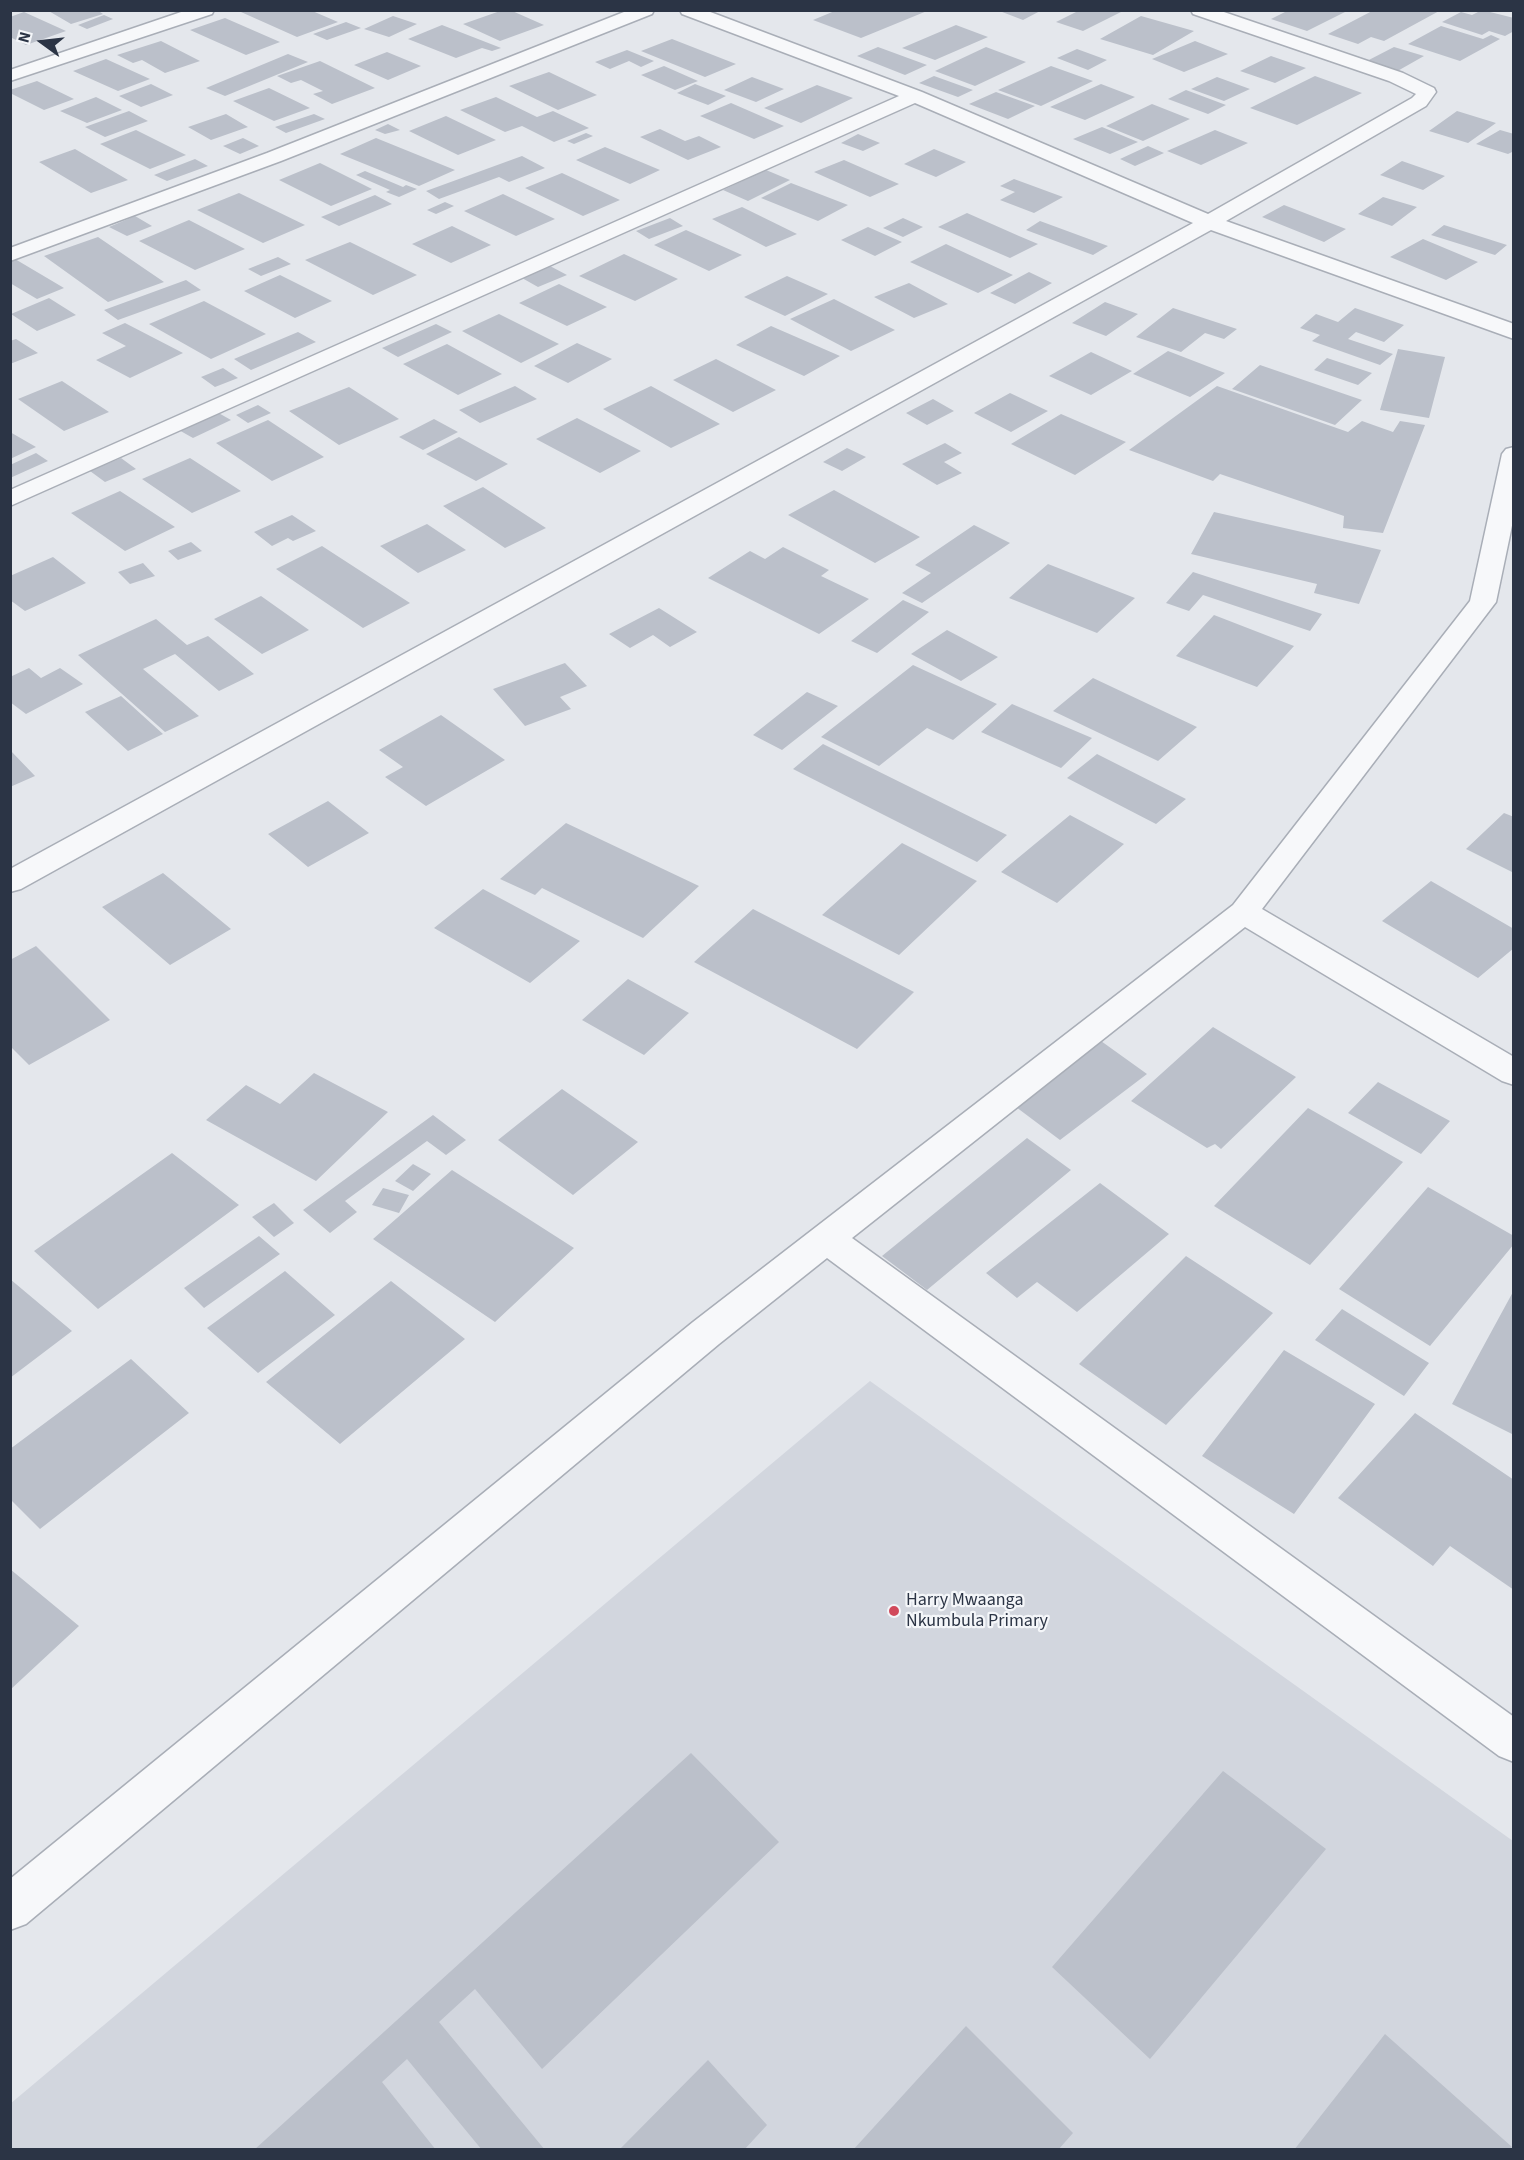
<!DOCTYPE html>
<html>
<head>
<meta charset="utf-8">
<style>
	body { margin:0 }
	#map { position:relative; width:1524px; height:2160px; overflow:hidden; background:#e4e7ec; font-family:"Source Sans 3",sans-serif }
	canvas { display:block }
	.frame { position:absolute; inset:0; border:12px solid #2b3445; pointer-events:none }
	.north { position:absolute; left:12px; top:12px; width:60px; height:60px; -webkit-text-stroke:4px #f4f6f9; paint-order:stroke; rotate:285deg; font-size:16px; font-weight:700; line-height:24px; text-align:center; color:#2b3445 }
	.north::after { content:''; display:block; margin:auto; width:21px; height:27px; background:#2b3445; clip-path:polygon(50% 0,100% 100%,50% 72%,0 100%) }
</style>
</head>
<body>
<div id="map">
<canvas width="1524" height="2160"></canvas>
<div class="frame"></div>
<div class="north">N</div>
</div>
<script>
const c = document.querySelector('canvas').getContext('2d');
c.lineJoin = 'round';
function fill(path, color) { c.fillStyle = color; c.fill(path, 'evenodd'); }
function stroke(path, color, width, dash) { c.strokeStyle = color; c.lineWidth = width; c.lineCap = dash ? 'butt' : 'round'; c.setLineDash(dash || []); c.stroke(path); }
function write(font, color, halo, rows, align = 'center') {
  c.font = font + ' "Source Sans 3",sans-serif'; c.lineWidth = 4.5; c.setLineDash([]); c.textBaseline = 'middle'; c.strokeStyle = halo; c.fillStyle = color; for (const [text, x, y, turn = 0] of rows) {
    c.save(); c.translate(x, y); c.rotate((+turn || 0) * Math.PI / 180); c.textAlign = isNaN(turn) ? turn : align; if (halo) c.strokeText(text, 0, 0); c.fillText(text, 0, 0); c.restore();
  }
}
fill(new Path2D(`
	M870,1381L1513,1841V2149L11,2150L10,2104Z`), '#d2d6de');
fill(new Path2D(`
	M47,10H97L103,14L71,24Z
	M247,10H310L338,22L297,37L241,12Z
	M503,10H510L544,25L500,41L463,24Z
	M837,10H927V11L861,38L813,20Z
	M997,10H1042L1023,20Z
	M1080,10H1125L1083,31L1056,22Z
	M1289,10H1349L1307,31L1271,19Z
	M1374,10H1441L1384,41L1371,37L1358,44L1328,34Z
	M1482,10L1514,18V31L1505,36L1489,31L1482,35L1442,22L1461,12L1472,15Z
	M24,12L66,31L26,45L10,37V17Z
	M104,15L113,19L87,29L78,25Z
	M393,16L417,24L389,37L364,29Z
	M1141,16L1194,31L1153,55L1100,39Z
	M225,18L280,42L246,55L190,30Z
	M346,22L361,28L327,40L313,34Z
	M442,25L496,46L501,48L492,51L482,48L456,58L408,39Z
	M956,25L988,37L935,60L902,48Z
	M1441,26L1483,39L1491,35L1500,39L1460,61L1408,44Z
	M672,39L736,64L705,77L641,51Z
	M161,41L200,61L165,73L142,60L133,63L117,55Z
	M1195,41L1228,54L1184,72L1152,59Z
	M878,47L927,65L905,75L857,56Z
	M986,47L1026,62L975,86L935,71Z
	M1394,47L1424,56L1394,73L1363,63Z
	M1077,49L1107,60L1088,70L1057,58Z
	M627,50L654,61L641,67L629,61L610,69L595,62Z
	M387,52L421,66L388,80L354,65Z
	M288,54L308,62L225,96L206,88Z
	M1271,56L1306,68L1275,83L1240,71Z
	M106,59L150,79L118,91L73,71Z
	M320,61L375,88L332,104L313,94L323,91L301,80L291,83L277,76Z
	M664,66L698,81L675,90L641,75Z
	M1051,66L1093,81L1041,106L998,90Z
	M549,72L597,95L558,110L509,86Z
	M934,76L973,90L958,97L919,83Z
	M1315,76L1362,93L1297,125L1250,108Z
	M752,77L784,89L756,102L724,90Z
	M1217,77L1250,89L1224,101L1191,89Z
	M37,81L74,99L44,110L10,93V90Z
	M151,84L173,95L141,107L119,96Z
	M695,84L726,96L708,105L677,93Z
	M1101,84L1135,97L1085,120L1050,107Z
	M817,85L853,98L801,123L764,108Z
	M269,88L310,108L274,121L233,101Z
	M1186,90L1226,105L1208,114L1168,99Z
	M996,92L1035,106L1008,119L969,104Z
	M96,97L122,110L87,123L60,111Z
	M496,97L537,117L553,111L589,128L554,142L522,126L505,132L460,110Z
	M731,103L784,126L754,139L700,116Z
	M1152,104L1190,119L1143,141L1106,126Z
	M129,111L148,121L105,137L85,127Z
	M1457,111L1496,123L1468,143L1429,131Z
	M226,114L248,127L211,140L188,127Z
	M314,114L325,119L286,133L275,127Z
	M446,116L496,140L458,155L409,131Z
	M388,124L400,130L385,134L375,130Z
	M1102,127L1138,142L1110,154L1073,139Z
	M660,129L685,141L699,136L721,147L688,160L640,137Z
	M136,130L186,155L150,169L100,144Z
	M1215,130L1248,143L1201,165L1167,151Z
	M1500,130L1514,134V151L1508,154L1476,144Z
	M586,133L593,136L574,144L567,141Z
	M858,134L880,143L863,151L841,143Z
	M243,138L259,146L240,154L223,146Z
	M376,138L455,170L419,186L340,154Z
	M1148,146L1164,153L1135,166L1120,159Z
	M605,147L660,170L630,184L576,160Z
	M75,149L128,180L91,193L39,162Z
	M934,149L966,162L936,177L904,164Z
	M522,156L545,168L509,182L499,177L439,199L426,191Z
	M195,159L208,166L167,181L154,175Z
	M844,160L899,184L870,197L814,172Z
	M1402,161L1445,176L1423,190L1380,175Z
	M320,163L372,189L331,206L279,180Z
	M766,170L790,180L748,201L723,190Z
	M365,171L403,187L406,185L417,189L399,197L386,192L390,190L356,175Z
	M562,173L620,200L583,216L525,188Z
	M1014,179L1063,197L1034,213L1000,200L1015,192L1000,186Z
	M791,183L848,205L818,221L761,198Z
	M239,193L305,225L263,243L197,210Z
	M503,194L555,219L516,236L464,211Z
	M375,195L392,204L339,226L321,217Z
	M1383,197L1417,207L1392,226L1358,214Z
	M445,202L454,206L436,214L427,210Z
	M1284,205L1346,229L1324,242L1262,217Z
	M742,207L797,234L766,247L712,219Z
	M967,213L1019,236L1038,244L1010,258L938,227Z
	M135,216L152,226L127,236L109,227Z
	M670,218L683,226L649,239L636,231Z
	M903,218L923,227L903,237L883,228Z
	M189,220L245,249L195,270L139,241Z
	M1040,221L1108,246L1093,255L1026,230Z
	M1444,225L1507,245L1495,255L1431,235Z
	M452,226L491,245L451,263L412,244Z
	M868,227L902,242L875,256L841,240Z
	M686,230L742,255L709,271L654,245Z
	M98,237L164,282L108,302L44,256Z
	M1423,239L1478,262L1446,280L1390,257Z
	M350,242L417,275L373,295L305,260Z
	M946,244L1013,275L978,293L910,262Z
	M624,254L678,279L635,301L579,276Z
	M278,257L291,264L261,276L248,269Z
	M15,259L64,288L37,299L10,283V261Z
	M550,266L567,275L538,287L522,278Z
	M1029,272L1052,283L1015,304L990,293Z
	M280,275L332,301L295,318L244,291Z
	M787,276L828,294L785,316L744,297Z
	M186,280L201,290L118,320L104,310Z
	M909,283L948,304L914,318L874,297Z
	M559,284L607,307L567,326L519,303Z
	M49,298L76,315L37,331L11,314Z
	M834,299L895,330L851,351L790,319Z
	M204,301L266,334L211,359L149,324Z
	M1105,302L1138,314L1106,336L1072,323Z
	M1173,308L1237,329L1224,339L1205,333L1181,352L1136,337Z
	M1355,308L1404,325L1384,342L1356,332L1348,339L1393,354L1380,365L1312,341L1320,335L1300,328L1316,314L1338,322Z
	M499,314L559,344L521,363L462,331Z
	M125,323L183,353L130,378L96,360L126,346L102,333Z
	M436,324L452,332L398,357L382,348Z
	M771,326L840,356L804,376L736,345Z
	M298,332L316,342L251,370L234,359Z
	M16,339L38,353L10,364V341Z
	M577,343L612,359L568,383L534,366Z
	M447,344L502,374L458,395L403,364Z
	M1398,349L1445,357L1429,418L1380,410Z
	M1168,351L1225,373L1190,397L1133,374Z
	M1091,352L1132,371L1091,395L1049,376Z
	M1327,358L1372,373L1358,385L1314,370Z
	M716,359L776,390L733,412L673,380Z
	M1260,365L1362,400L1335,425L1232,389Z
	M223,368L238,378L215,387L201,377Z
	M62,381L109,412L64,431L18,399Z
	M515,386L537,399L480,423L459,410Z
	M651,386L720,424L671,448L603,409Z
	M1217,386L1348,432L1362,421L1393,432L1400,421L1425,425L1383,533L1343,528L1344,516L1220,474L1213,481L1129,450Z
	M349,387L399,419L339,445L289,411Z
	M1010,393L1048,411L1011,432L974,413Z
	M933,399L954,411L927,425L906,413Z
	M258,405L271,413L248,423L236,415Z
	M215,411L231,420L193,438L177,429Z
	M1061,414L1126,442L1075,475L1011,444Z
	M577,418L641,451L600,473L536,439Z
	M434,419L458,432L423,450L399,437Z
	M268,420L324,457L272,481L216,443Z
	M10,432L36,447L10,459Z
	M459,437L508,464L476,481L426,454Z
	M945,443L962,453L944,462L962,473L937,485L902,464Z
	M847,448L866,457L842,471L823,462Z
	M36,453L48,461L10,478V465Z
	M121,458L136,469L105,482L90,471Z
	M190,458L241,491L192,513L142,479Z
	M483,487L546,528L505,548L443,506Z
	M834,490L920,537L875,563L788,515Z
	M120,491L175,527L125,551L71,513Z
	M1214,512L1381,550L1359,604L1314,593L1317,584L1191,554Z
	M292,515L316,531L293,541L288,538L272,546L254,532Z
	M427,524L466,550L418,573L380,546Z
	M974,525L1010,543L922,603L902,593L931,573L915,565Z
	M191,542L202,551L178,560L168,551Z
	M322,546L410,603L363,628L276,569Z
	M783,547L829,570L821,576L869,599L819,634L708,578L750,551L765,559Z
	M53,557L86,583L25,611L10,600V576Z
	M143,563L155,576L130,584L118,572Z
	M1048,564L1135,598L1097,633L1009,598Z
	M1193,572L1322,614L1310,631L1203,595L1189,611L1166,603Z
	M261,596L309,630L262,654L214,619Z
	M903,600L929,612L877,653L851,641Z
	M659,608L697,632L670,647L653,635L630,648L609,634Z
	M1214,615L1294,646L1257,687L1176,656Z
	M156,619L187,645L208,636L254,674L219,691L175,654L143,669L199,716L165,732L78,655Z
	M947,630L998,657L961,681L911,654Z
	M565,663L587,686L560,697L571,709L525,726L493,689Z
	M913,665L997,704L953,740L927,728L879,766L821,737Z
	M29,668L41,678L60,668L83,684L26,714L10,702V677Z
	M1093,678L1197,727L1158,761L1053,711Z
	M807,692L838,706L782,750L753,735Z
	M121,696L163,734L128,751L85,712Z
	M1012,704L1092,738L1061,768L981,732Z
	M441,715L505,760L426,806L385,777L403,767L379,750Z
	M823,744L1007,835L977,862L793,769Z
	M10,750L35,776L10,787Z
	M1097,754L1186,799L1156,824L1067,778Z
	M328,801L369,833L308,867L268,834Z
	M1504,813L1514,817V873L1466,849Z
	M1070,815L1124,844L1057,903L1001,872Z
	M566,823L699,886L643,938L542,888L535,895L500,879Z
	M902,843L977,881L899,955L822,915Z
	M163,873L231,929L170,965L102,907Z
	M1431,881L1514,929V948L1478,978L1382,921Z
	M483,889L580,941L530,983L434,928Z
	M753,909L914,992L857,1049L694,962Z
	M36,946L110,1020L29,1065L10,1046V960Z
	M628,979L689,1013L644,1055L582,1020Z
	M1213,1027L1296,1077L1221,1149L1215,1144L1207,1148L1131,1101Z
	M1101,1041L1147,1074L1060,1140L1012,1104Z
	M314,1073L388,1112L316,1181L206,1120L246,1085L280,1104Z
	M1378,1082L1450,1121L1421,1154L1348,1113Z
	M562,1089L638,1142L573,1195L498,1140Z
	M1308,1108L1403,1162L1310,1265L1214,1206Z
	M433,1115L466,1140L446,1155L427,1141L345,1201L357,1212L330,1233L303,1210Z
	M1027,1138L1071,1170L927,1290L882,1256Z
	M172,1153L239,1205L98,1309L34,1251Z
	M413,1164L431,1174L413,1191L395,1181Z
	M452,1170L574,1248L495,1322L373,1239Z
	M1100,1183L1169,1234L1077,1312L1037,1282L1017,1298L986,1273Z
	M1428,1187L1514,1236V1244L1430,1346L1339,1289Z
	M383,1188L409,1195L399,1213L372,1205Z
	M274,1203L294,1223L274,1237L252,1217Z
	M259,1236L280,1254L204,1308L184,1288Z
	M1186,1256L1273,1313L1166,1425L1079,1364Z
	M285,1271L335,1315L258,1373L207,1328Z
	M10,1279L72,1331L10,1378Z
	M391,1281L465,1339L340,1444L266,1382Z
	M1514,1290V1435L1452,1404Z
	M1342,1309L1429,1363L1404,1396L1315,1340Z
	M1284,1350L1375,1404L1294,1514L1202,1456Z
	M131,1359L189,1413L40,1529L10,1499V1449Z
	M1415,1413L1514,1480V1590L1450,1546L1433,1566L1338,1498Z
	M10,1569L79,1626L10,1690Z
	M691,1753L779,1842L542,2069L475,1989L439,2022L545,2150H482L407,2059L382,2082L436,2150H254Z
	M1223,1771L1326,1849L1150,2059L1052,1967Z
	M966,2026L1073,2133L1058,2150H853Z
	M1385,2034L1512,2147L1510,2150H1294Z
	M708,2060L767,2125L744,2150H619Z`), '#bbc0ca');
const minor = new Path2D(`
	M187,10H214L212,14L10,81V70Z
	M629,10H654L652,14L281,161L10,261V248L267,153Z
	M680,10H705L922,92L1208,214L1412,98L1416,94L1389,81L1193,14L1191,10H1218L1403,73L1434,88L1436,92L1426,106L1226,221L1514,324V339L1211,230L21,889L10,892V869L1193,223L915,103L10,506V490L899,96L682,14Z
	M1514,447V516L1496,602L1262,909L1514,1057V1085L1502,1081L1245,927L852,1238L1514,1717V1762L1499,1756L827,1258L719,1344L26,1924L10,1930V1879L693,1322L1233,905L1470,601L1502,454L1506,449Z`);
stroke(minor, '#a9aeb7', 3);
fill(minor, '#f7f8fa');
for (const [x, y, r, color] of [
	[894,1611,6,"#d1495b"]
]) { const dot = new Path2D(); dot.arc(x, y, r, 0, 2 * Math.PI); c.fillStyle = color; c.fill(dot); stroke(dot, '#f4f6f9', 2); }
write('18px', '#2b3445', '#f4f6f9', [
	["Harry Mwaanga",906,1601],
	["Nkumbula Primary",906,1622]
], 'left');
</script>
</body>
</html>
